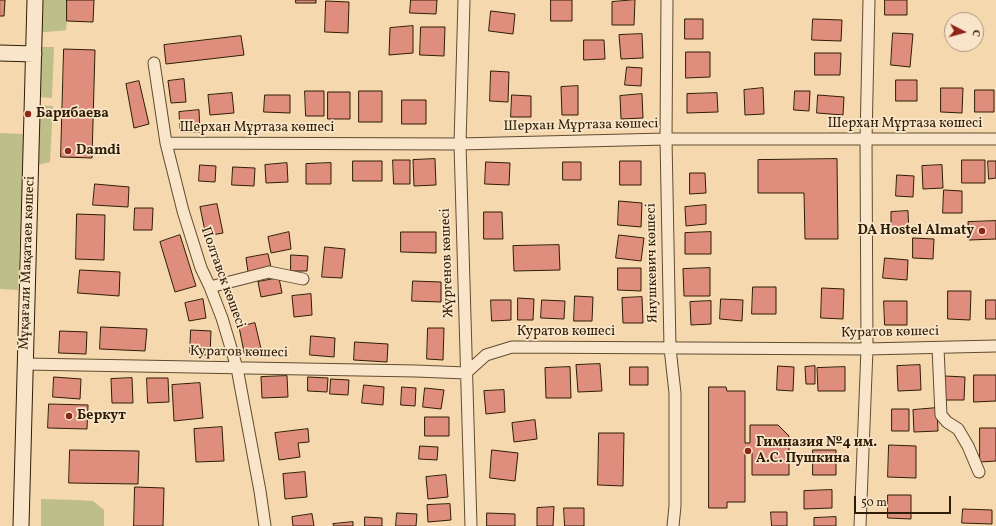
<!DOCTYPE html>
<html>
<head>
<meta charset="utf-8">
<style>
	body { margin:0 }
	#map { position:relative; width:996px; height:526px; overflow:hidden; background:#f6d8ae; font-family:Vollkorn,serif }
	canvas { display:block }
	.north { position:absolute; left:944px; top:12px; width:40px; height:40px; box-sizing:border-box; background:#f9e6ca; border:1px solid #a8967b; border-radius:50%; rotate:96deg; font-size:11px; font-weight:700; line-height:16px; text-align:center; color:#2e1d05 }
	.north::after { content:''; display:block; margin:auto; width:14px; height:18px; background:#8f2418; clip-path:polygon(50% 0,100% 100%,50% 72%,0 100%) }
	.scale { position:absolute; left:854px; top:496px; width:97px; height:18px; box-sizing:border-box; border:2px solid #2e1d05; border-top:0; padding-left:5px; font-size:12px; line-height:14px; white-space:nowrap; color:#2e1d05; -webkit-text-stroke:3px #f9e6ca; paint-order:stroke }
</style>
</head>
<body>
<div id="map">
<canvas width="996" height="526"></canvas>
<div class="north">С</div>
<div class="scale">50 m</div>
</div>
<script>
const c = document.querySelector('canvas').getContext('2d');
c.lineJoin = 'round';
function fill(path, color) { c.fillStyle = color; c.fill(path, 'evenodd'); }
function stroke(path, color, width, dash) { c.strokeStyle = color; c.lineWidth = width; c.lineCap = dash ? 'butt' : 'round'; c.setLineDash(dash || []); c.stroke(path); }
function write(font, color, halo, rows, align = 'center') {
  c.font = font + ' Vollkorn,serif'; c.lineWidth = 3.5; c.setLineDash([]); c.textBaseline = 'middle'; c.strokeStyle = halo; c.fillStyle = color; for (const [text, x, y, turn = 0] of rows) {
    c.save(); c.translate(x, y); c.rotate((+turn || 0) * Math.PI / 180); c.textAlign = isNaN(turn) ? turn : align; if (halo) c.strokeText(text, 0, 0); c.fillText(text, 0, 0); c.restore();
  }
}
fill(new Path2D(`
	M43,0H67V21L66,30L47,32H40Z
	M40,47H54L52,98L39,97Z
	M39,105L53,106L50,162L38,165Z
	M0,133L24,134L18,290L0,289Z
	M41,499L77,500L93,501L104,510V526H41Z`), '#bebe89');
const building = new Path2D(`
	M0,0H5L4,16H0Z
	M67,0H94L93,22L67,21Z
	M296,0H316V3H296Z
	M411,0H437L436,14L410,13Z
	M551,0H572V21H551Z
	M635,0L634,25H612V2Z
	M885,0H907V15H885Z
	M326,1L349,2L348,33L325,32Z
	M491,11L515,14L513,34L489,31Z
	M685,19H703V39H685Z
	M813,19L842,20L841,41L812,40Z
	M413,26V53L389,55L390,28Z
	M421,27H445L444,56L420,55Z
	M893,33L913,34L910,67L891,65Z
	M642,34L643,58L621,59L619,35Z
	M241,36L244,55L166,64L164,45Z
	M584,40H604L605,59L584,60Z
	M64,49L95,50L92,158L61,157Z
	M686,52H710V77L686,78Z
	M815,53H841L840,75H815Z
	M627,67L642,68L641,86L625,85Z
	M491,71L509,72L508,102L490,101Z
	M184,79L186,102L171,103L168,81Z
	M896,80H917V101H896Z
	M139,81L149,124L134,128L126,84Z
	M578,86V115H562L561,87Z
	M763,88L764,114L745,115L744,90Z
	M941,88H963L962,113L941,112Z
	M975,90H994V112H975Z
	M305,91H324V116H306Z
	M359,91H382V122H359Z
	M795,91H810L809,111L794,110Z
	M328,92H350V119H328Z
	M232,93L234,113L210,115L208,95Z
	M717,93L718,112L687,113V94Z
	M642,94L643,118L621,119L620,96Z
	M265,95H290V113L264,112Z
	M512,95L531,96V117H511Z
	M818,95L844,97L843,115L817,113Z
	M402,100H426V124H402Z
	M199,110L200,132H180L179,112Z
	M435,159L436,185L414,186L413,160Z
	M837,159L838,239H805L804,193H758V160Z
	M393,160H410V184H394Z
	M962,160H985V183H962Z
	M353,161H382V181H353Z
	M620,161H641V185H620Z
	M988,161H996V178L989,179Z
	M486,162L510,163L509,185L485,184Z
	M563,162H581V180H563Z
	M287,163L288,182L266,183L265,165Z
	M331,163V184H306V164Z
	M200,165L216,166L215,182L199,181Z
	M942,165L943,188L923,189L922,166Z
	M233,167L255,168L254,186L232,185Z
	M690,173H705L706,193L690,194Z
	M897,175L914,176L913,197L896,196Z
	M95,184L129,187L128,207L93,205Z
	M944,190L962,191V213H943Z
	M619,201L642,203L641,227L618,225Z
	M217,204L223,233L206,236L200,207Z
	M706,205V224L686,226L685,207Z
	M135,208H153L152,230H134Z
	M908,211L909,234H891V212Z
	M484,212H502L503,239H484Z
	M77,214L105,215L104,260L76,259Z
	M996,221V239L969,240L968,222Z
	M289,232L291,249L271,253L268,237Z
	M401,232H436V253L401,252Z
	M711,232V254H685V233Z
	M180,235L196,286L175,292L160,242Z
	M619,235L644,238L641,261L616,258Z
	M913,238L934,239L933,259L913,258Z
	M559,245L560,270L514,271L513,246Z
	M325,247L345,249L342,278L322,277Z
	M268,254L271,267L248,272L246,258Z
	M291,255L308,256L307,271H291Z
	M885,258L908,260L907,280L883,278Z
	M618,268H641V291L618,290Z
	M710,268V296H684L683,269Z
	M80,270L120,272L119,296L78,293Z
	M279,278L282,293L261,297L258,282Z
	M413,281L441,282V302L412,301Z
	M753,287H776V314H752Z
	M822,288L844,289L843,319L821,318Z
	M948,291H971L970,320L948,319Z
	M311,294L312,315L294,317L292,296Z
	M575,296L593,297L592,321H574Z
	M642,297L643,323H623L622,298Z
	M518,298L534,299L533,320H518Z
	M203,299L206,318L189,321L185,303Z
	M721,299L743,300L742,321L720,319Z
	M491,300H511V320L492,321Z
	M542,300L565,301L564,319L541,318Z
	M986,300H996V319H986Z
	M711,301V324L691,325L690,302Z
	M884,301H907V325H885Z
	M255,323L262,353L245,357L239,327Z
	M101,327L147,329L145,351L100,349Z
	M428,328H444L443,360L427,359Z
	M191,330L211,331L210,355H190Z
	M60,331L87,332L86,354L59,353Z
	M311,336L335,338L334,357L310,355Z
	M355,342L388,344L387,362L354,360Z
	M600,364L602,391L578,392L576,365Z
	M920,365L921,390L898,391L897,366Z
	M778,366L794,367L793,391L777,390Z
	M815,366V384H806L805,367Z
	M570,367L571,398H546L545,368Z
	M630,367H648V385H630Z
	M845,367V391H818L817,368Z
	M974,375H996V401L974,402Z
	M287,376L288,397L262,398L261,377Z
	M945,376L965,377L964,400H945Z
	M54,377L81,379L80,399L53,397Z
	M308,377L328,378L327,392L308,391Z
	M132,378L133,403H112L111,379Z
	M147,378H168L169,402L148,403Z
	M331,379L349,380L348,395L330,394Z
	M200,383L203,418L174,421L172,385Z
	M364,385L384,387L383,405L362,403Z
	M402,387L416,388L415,406L401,405Z
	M709,387H726L727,391H745V443H750V425H778L789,436V475H752V453H745V502H727V508H709Z
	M425,388L444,390L441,409L423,407Z
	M504,390L505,412L486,414L484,391Z
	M49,404L88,405L87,429L48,428Z
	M937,408L938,431L914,432L913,410Z
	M892,409H909V431H892Z
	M425,417H449V436H425Z
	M535,420L537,439L514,442L512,423Z
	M222,427L224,461L196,462L194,429Z
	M980,428H996V461L980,462Z
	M308,429L309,442L298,443L300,457L279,460L275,433Z
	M599,433H624L623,486L598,485Z
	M889,445L916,446V478L888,477Z
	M420,446L438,447L437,460L419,459Z
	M70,450L139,451L138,484L69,483Z
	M492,450L518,453L515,481L490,478Z
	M813,450H836V475H813Z
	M305,472L307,497L285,499L283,474Z
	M446,475L448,497L428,499L426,477Z
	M135,487L164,488L163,526H134Z
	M832,490V508L804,509V491Z
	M888,495H911V519L888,518Z
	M450,504L451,520L428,522L427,505Z
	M554,507L553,526H537V508Z
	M564,508H584V526H565Z
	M963,509L992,510V524L962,523Z
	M771,512H787V526H772Z
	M397,513L417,514L416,526H396Z
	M487,513L515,514V526H487Z
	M312,514L314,526H293L292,517Z
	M365,517L382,518V526H365Z
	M836,517V526H814V518Z
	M353,522V526H334L333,524Z`);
fill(building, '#df8e7e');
stroke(building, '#2e1d05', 1);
const street = new Path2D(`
	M464,0L460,144L471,526
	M667,0L666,139L670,348L675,393V506L673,526
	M154,63L166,143L183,211L201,268L210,287L222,318L237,368L260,491L265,526
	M166,143L460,144L666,139H996
	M210,287L269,272L303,279
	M938,348L941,415L947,422L958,429L968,446L979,472
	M25,364L416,371L466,373L486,355L512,347L867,349L996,346
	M860,526L867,349L866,140L869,0`);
const secondary = new Path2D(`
	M0,53L34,54
	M21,526L35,0`);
stroke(street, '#604c2f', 13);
stroke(secondary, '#2e1d05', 17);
stroke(street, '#f9e6ca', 11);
stroke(secondary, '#f9e6ca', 15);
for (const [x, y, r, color] of [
	[28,114,4,"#8f2418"],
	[68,151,4,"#8f2418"],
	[982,231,4,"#8f2418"],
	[69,416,4,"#8f2418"],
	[748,451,4,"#8f2418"]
]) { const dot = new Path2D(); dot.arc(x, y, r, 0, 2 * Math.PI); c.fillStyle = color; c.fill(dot); stroke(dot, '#f9e6ca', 1.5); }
write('bold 14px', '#2e1d05', '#f9e6ca', [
	["Барибаева",36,114],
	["Damdi",76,151],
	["DA Hostel Almaty",974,231,"right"],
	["Беркут",77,416],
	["Гимназия №4 им.",756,443],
	["А.С. Пушкина",756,459]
], 'left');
write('14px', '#2e1d05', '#f9e6ca', [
	["Шерхан Мұртаза көшесі",905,124],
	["Шерхан Мұртаза көшесі",581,126,-1],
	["Шерхан Мұртаза көшесі",257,128],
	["Мұқағали Мақатаев көшесі",28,263,-88],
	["Жүргенов көшесі",448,263,-92],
	["Янушкевич көшесі",653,263,-91],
	["Полтавск көшесі",222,278,70],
	["Куратов көшесі",566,332],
	["Куратов көшесі",890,333,-1],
	["Куратов көшесі",239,353,1]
]);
</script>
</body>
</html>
